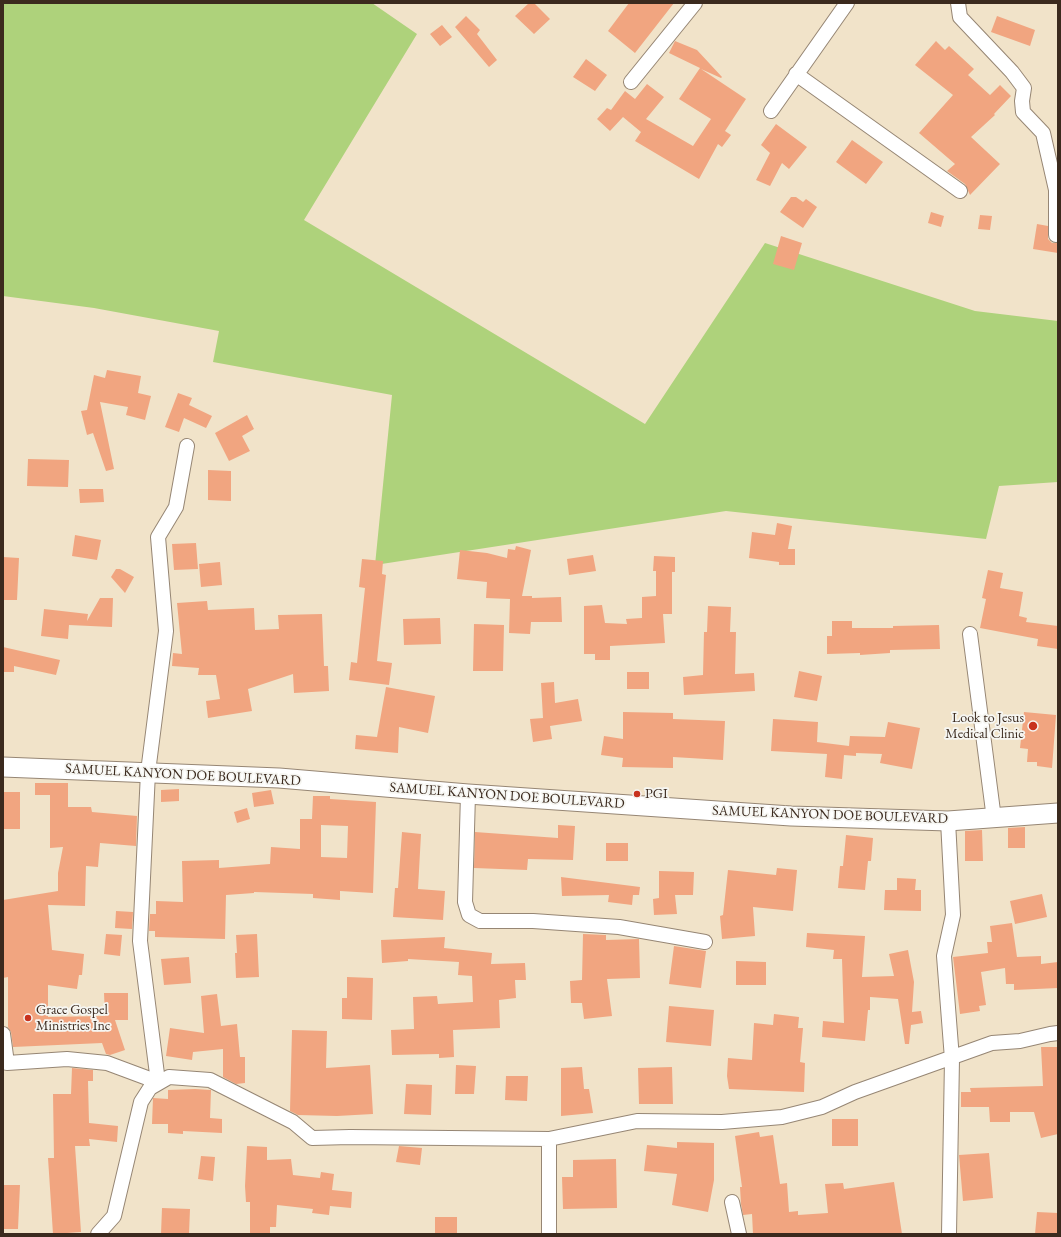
<!DOCTYPE html>
<html>
<head>
<meta charset="utf-8">
<style>
	body { margin:0 }
	#map { position:relative; width:1061px; height:1237px; overflow:hidden; background:#f1e3c9; font-family:"EB Garamond",serif }
	canvas { display:block }
	.frame { position:absolute; inset:0; border:4px solid #3b2a1e; pointer-events:none }
</style>
</head>
<body>
<div id="map">
<canvas width="1061" height="1237"></canvas>
<div class="frame"></div>
</div>
<script>
const c = document.querySelector('canvas').getContext('2d');
c.lineJoin = 'round';
function fill(path, color) { c.fillStyle = color; c.fill(path, 'evenodd'); }
function stroke(path, color, width, dash) { c.strokeStyle = color; c.lineWidth = width; c.lineCap = dash ? 'butt' : 'round'; c.setLineDash(dash || []); c.stroke(path); }
function write(font, color, halo, rows, align = 'center') {
  c.font = font + ' "EB Garamond",serif'; c.lineWidth = 3.5; c.setLineDash([]); c.textBaseline = 'middle'; c.strokeStyle = halo; c.fillStyle = color; for (const [text, x, y, turn = 0] of rows) {
    c.save(); c.translate(x, y); c.rotate((+turn || 0) * Math.PI / 180); c.textAlign = isNaN(turn) ? turn : align; if (halo) c.strokeText(text, 0, 0); c.fillText(text, 0, 0); c.restore();
  }
}
fill(new Path2D(`
	M3,3H372L417,34L304,220L645,424L765,243L975,311L1058,321V482L999,486L986,539L726,511L375,565L392,395L213,362L219,331L94,308L3,296Z`), '#aed27b');
fill(new Path2D(`
	M529,3H534L550,19L534,34L515,16Z
	M629,3H674L635,53L608,31Z
	M466,16L480,30L477,34L497,60L489,67L455,27Z
	M997,16L1035,30L1030,46L991,32Z
	M442,25L452,37L440,46L430,34Z
	M675,41L697,50L722,77L721,78L701,69L746,99L725,131L731,135L722,147L718,144L699,179L635,141L641,132L623,117L610,131L597,119L607,108L611,110L625,91L635,99L647,84L664,97L646,119L693,146L711,119L679,99L700,68L669,53Z
	M936,41L945,50L949,46L974,69L968,75L990,95L1000,85L1011,96L994,114L995,115L971,137L1000,164L970,195L965,184L947,171L955,164L919,133L953,95L915,65Z
	M586,59L607,75L595,91L573,77Z
	M776,124L807,147L789,169L782,163L770,186L756,180L770,153L761,145Z
	M852,140L883,162L866,184L836,162Z
	M791,197H796L803,202L806,199L817,207L803,228L780,212Z
	M931,212L944,216L941,227L928,223Z
	M980,215L992,216L990,230L978,229Z
	M1037,224L1048,226V239L1052,243H1058V253L1033,249Z
	M781,236L802,243L794,270L773,264Z
	M107,370L141,376L138,393L151,396L145,420L126,415L128,407L100,402L114,469L106,471L93,433L87,435L81,411L87,410L94,375L105,378Z
	M178,393L192,398L189,405L212,416L206,428L184,418L179,432L165,427Z
	M247,415L254,429L242,436L250,451L229,461L215,433Z
	M28,459L69,460L68,487L27,486Z
	M208,470L231,471V501L208,500Z
	M79,489H103L104,502L80,503Z
	M777,523L792,526L788,549H795V565H779V562L749,558L752,532L775,535Z
	M75,535L101,540L97,560L72,556Z
	M196,543L198,569L174,570L172,544Z
	M516,546L531,550L522,596H532V598L561,597L562,622H531L530,634L509,633L510,599L486,598L487,582L457,579L460,550L487,553L507,558L508,549L515,550Z
	M593,555L596,571L569,575L567,559Z
	M654,556L675,557V572H672V614H663L665,643L610,646V660H595V654H584V606L602,605L605,623L627,624L626,619L642,618V597L656,596V571H653Z
	M3,557L19,558L17,600H3Z
	M362,559L383,561L382,574L386,575L377,661L392,663L389,685L349,680L351,662L357,663L365,588L359,587Z
	M220,562L222,585L201,587L199,564Z
	M116,569H120L134,577L125,593L111,577Z
	M988,570L1003,573L1000,588L1023,592L1019,616L1027,618L1026,622L1058,626V649L1037,646L1038,639L980,628L986,599L982,598Z
	M100,598H113L112,627L69,625L68,639L41,636L44,609L88,614L87,621Z
	M207,601L208,610L254,608L255,630L279,629L278,615L322,614L324,666H328L329,691L294,693L293,674L248,689L252,711L208,718L206,701L220,699L216,675H198L199,668L172,666L173,653L182,654L177,603Z
	M708,606L731,607L730,632H736L735,674L754,673L755,691L684,695L683,677L703,675L704,632H707Z
	M440,618L441,644L404,645L403,619Z
	M832,621H852V628H893V626L939,625L940,649L890,650V653L860,655V653L827,654V636H832Z
	M474,624L504,625L503,671H473Z
	M3,647L60,660L56,675L14,666V672H3Z
	M799,671L822,676L817,701L794,697Z
	M627,672H649V689H627Z
	M554,682L555,703L578,699L582,721L550,726L552,739L533,742L530,719L543,718L541,683Z
	M386,687L435,696L428,733L399,727L398,753L355,749L356,735L377,737Z
	M623,712L673,713V719L725,721L723,760L673,757V768L622,767L623,758L601,755L604,736L623,739Z
	M1024,712L1056,715L1052,768L1037,766V762H1027L1028,749L1020,748Z
	M773,719L818,722L817,742L849,746L850,736L885,737L888,722L920,728L912,769L880,763L882,754L856,753V756L844,755L842,779L825,777L827,754L771,751Z
	M35,783H68V807H91L92,812L137,816L136,846L100,843L98,867L86,866L85,906L48,905L52,950L84,954L82,975H79L77,989L48,985V1017L105,1016L104,993H128V1020H115L125,1050L110,1055L106,1054L102,1043L13,1047L11,1032L8,1027V977L3,978V900L58,891V873L63,847L50,848V795H35Z
	M179,789V801L161,802V790Z
	M271,790L274,804L254,807L252,793Z
	M3,792H20V829H3Z
	M313,796H330V799L376,802L373,893L340,891V900L313,898V894L254,892V893L226,895L225,939L155,937V931H149L150,914H156V901L183,902L182,861L219,860V868L270,864L271,847L300,849V819H312ZM321,825L348,826L347,858L321,857Z
	M247,808L250,819L237,823L234,812Z
	M558,825L575,826L573,860L528,859L527,870L474,868L475,832L558,838Z
	M1025,827V848H1008V828Z
	M982,830L983,861H965V831Z
	M402,832L421,834L418,889L445,891L443,920L393,917L395,888H398Z
	M846,835L873,838L871,861H868L865,890L838,888L840,866H843Z
	M606,843H628V861H606Z
	M777,868L797,870L793,911L753,907L755,936L722,939L720,916L723,915L728,870L776,875Z
	M659,871L694,872L693,895H675L677,914L654,915L653,899L659,898Z
	M561,877L640,887L639,895H633L632,905L608,902L609,895L562,896Z
	M897,878L916,879L915,890H921V911L884,910L885,890H897Z
	M1042,894L1047,917L1015,924L1010,901Z
	M116,911L133,912L132,929L115,928Z
	M1012,923L1017,957L1041,956V964L1058,962V988L1014,990V984H1006L1005,968L981,972L986,1005L979,1006L980,1011L960,1014L953,957L988,953L987,942H992L990,926Z
	M807,933L865,936L862,977L894,976L889,954L908,950L914,982L912,1012L921,1011L923,1023L911,1025L909,1044H905L898,999L870,997V1010H868L865,1041L822,1037L823,1021L844,1023L842,959H833L834,950L806,947Z
	M106,934L122,935L120,956L104,954Z
	M257,934L259,977L236,978L235,953H237L236,935Z
	M583,934L606,935V940L639,939L640,978L607,979L612,1016L584,1019L582,1003H571L570,981L582,980Z
	M445,937L444,948L492,953L491,964L525,963L526,980H515L516,998L499,1000L500,1028L453,1030L454,1057L439,1058V1054L392,1055L391,1030L414,1029L413,997L437,996L438,1004L473,1002L472,976L458,975L459,962L408,959V961L382,963L381,940Z
	M674,946L706,951L701,988L669,984Z
	M189,957L191,983L164,985L161,959Z
	M736,961L766,962V985H736Z
	M347,977L373,978L372,1020L342,1019V998H347Z
	M217,994L221,1026L237,1024L240,1057H245V1083L236,1084L223,1077V1049L193,1052L192,1060L166,1056L170,1028L204,1033L201,996Z
	M669,1006L714,1010L711,1046L666,1042Z
	M774,1014L799,1017L798,1028H803L800,1062L805,1063L804,1092L729,1089L727,1076L728,1058L752,1060L754,1023L773,1025Z
	M292,1030L327,1031L326,1068L370,1065L373,1114L337,1116L298,1115L290,1111Z
	M1041,1047H1058V1134L1041,1138L1034,1112H1010V1122H990L989,1107H961V1092H971L970,1088L1043,1086Z
	M456,1065L476,1066L474,1094H455Z
	M582,1067L584,1089H589L593,1113L561,1116V1068Z
	M672,1067L673,1104H639L638,1068Z
	M72,1068L93,1070V1081H88L89,1123L118,1126L117,1142L89,1139L90,1146H75L81,1232L53,1234L48,1158H54L53,1094H71Z
	M506,1076H528L527,1101L505,1100Z
	M406,1084L432,1085L431,1115L404,1114Z
	M195,1089L211,1090L210,1118L222,1119V1133L183,1131V1134L168,1133V1124H152L153,1098L168,1099V1090Z
	M832,1119H858V1146H832Z
	M759,1132L760,1137L773,1135L780,1184L787,1183L789,1212L798,1211V1215L828,1213L825,1184L843,1183L844,1189L894,1182L902,1234H753L752,1214L743,1215L741,1204L740,1187H742L735,1136Z
	M677,1142L714,1143V1180L708,1212L672,1205L677,1174L644,1171L647,1145L677,1148Z
	M247,1146L267,1147V1160L291,1159L293,1175L320,1178L321,1172L334,1174L332,1190L352,1192L351,1208L330,1206L329,1215L312,1213L313,1209L277,1205L276,1227H270V1234H250V1202H246L245,1186Z
	M399,1146L422,1148L420,1165L396,1162Z
	M989,1153L993,1198L963,1201L959,1155Z
	M201,1156L215,1157L213,1181L198,1179Z
	M616,1159L617,1208L563,1209L562,1177H573V1160Z
	M3,1185H20L18,1229H3Z
	M162,1208L190,1209L189,1234H161Z
	M1037,1212L1058,1213V1234H1035Z
	M435,1217H457V1234H435Z`), '#f1a580');
const street = new Path2D(`
	M958,3L960,17L1012,72L1024,88L1022,101L1023,112L1043,133L1056,190V235
	M796,74L960,191
	M631,82L695,3
	M771,111L847,3
	M970,634L994,819
	M468,794L465,902L469,915L480,921H533L619,927L705,942
	M948,821L953,915L944,956L952,1059L949,1234
	M3,1034L7,1063L67,1059L107,1063L158,1082L140,941L148,772L166,631L158,537L176,507L187,446
	M549,1139V1234
	M732,1202L739,1234
	M98,1234L114,1216L141,1102L150,1088L169,1077L210,1080L293,1122L312,1138L350,1137L549,1139L637,1121L722,1122L782,1117L822,1107L855,1092L992,1043L1020,1041L1050,1034L1058,1033`);
const secondary = new Path2D(`
	M3,767L279,778L468,794L791,816L948,821L1058,813`);
stroke(street, '#968674', 16);
stroke(secondary, '#968674', 21);
stroke(street, '#fff', 14);
stroke(secondary, '#fff', 19);
for (const [x, y, r, color] of [
	[1033,726,5,"#c8321e"],
	[637,794,4,"#c8321e"],
	[28,1018,4,"#c8321e"]
]) { const dot = new Path2D(); dot.arc(x, y, r, 0, 2 * Math.PI); c.fillStyle = color; c.fill(dot); stroke(dot, '#f6f6f2', 1.5); }
write('14px', '#3b2a1e', '#f6f6f2', [
	["Look to Jesus",1024,718,"right"],
	["Medical Clinic",1024,734,"right"],
	["PGI",645,794],
	["Grace Gospel",36,1010],
	["Ministries Inc",36,1026]
], 'left');
write('14px', '#3b2a1e', '#f6f6f2', [
	["SAMUEL KANYON DOE BOULEVARD",183,775,3],
	["SAMUEL KANYON DOE BOULEVARD",507,796,4],
	["SAMUEL KANYON DOE BOULEVARD",830,815,2]
]);
</script>
</body>
</html>
